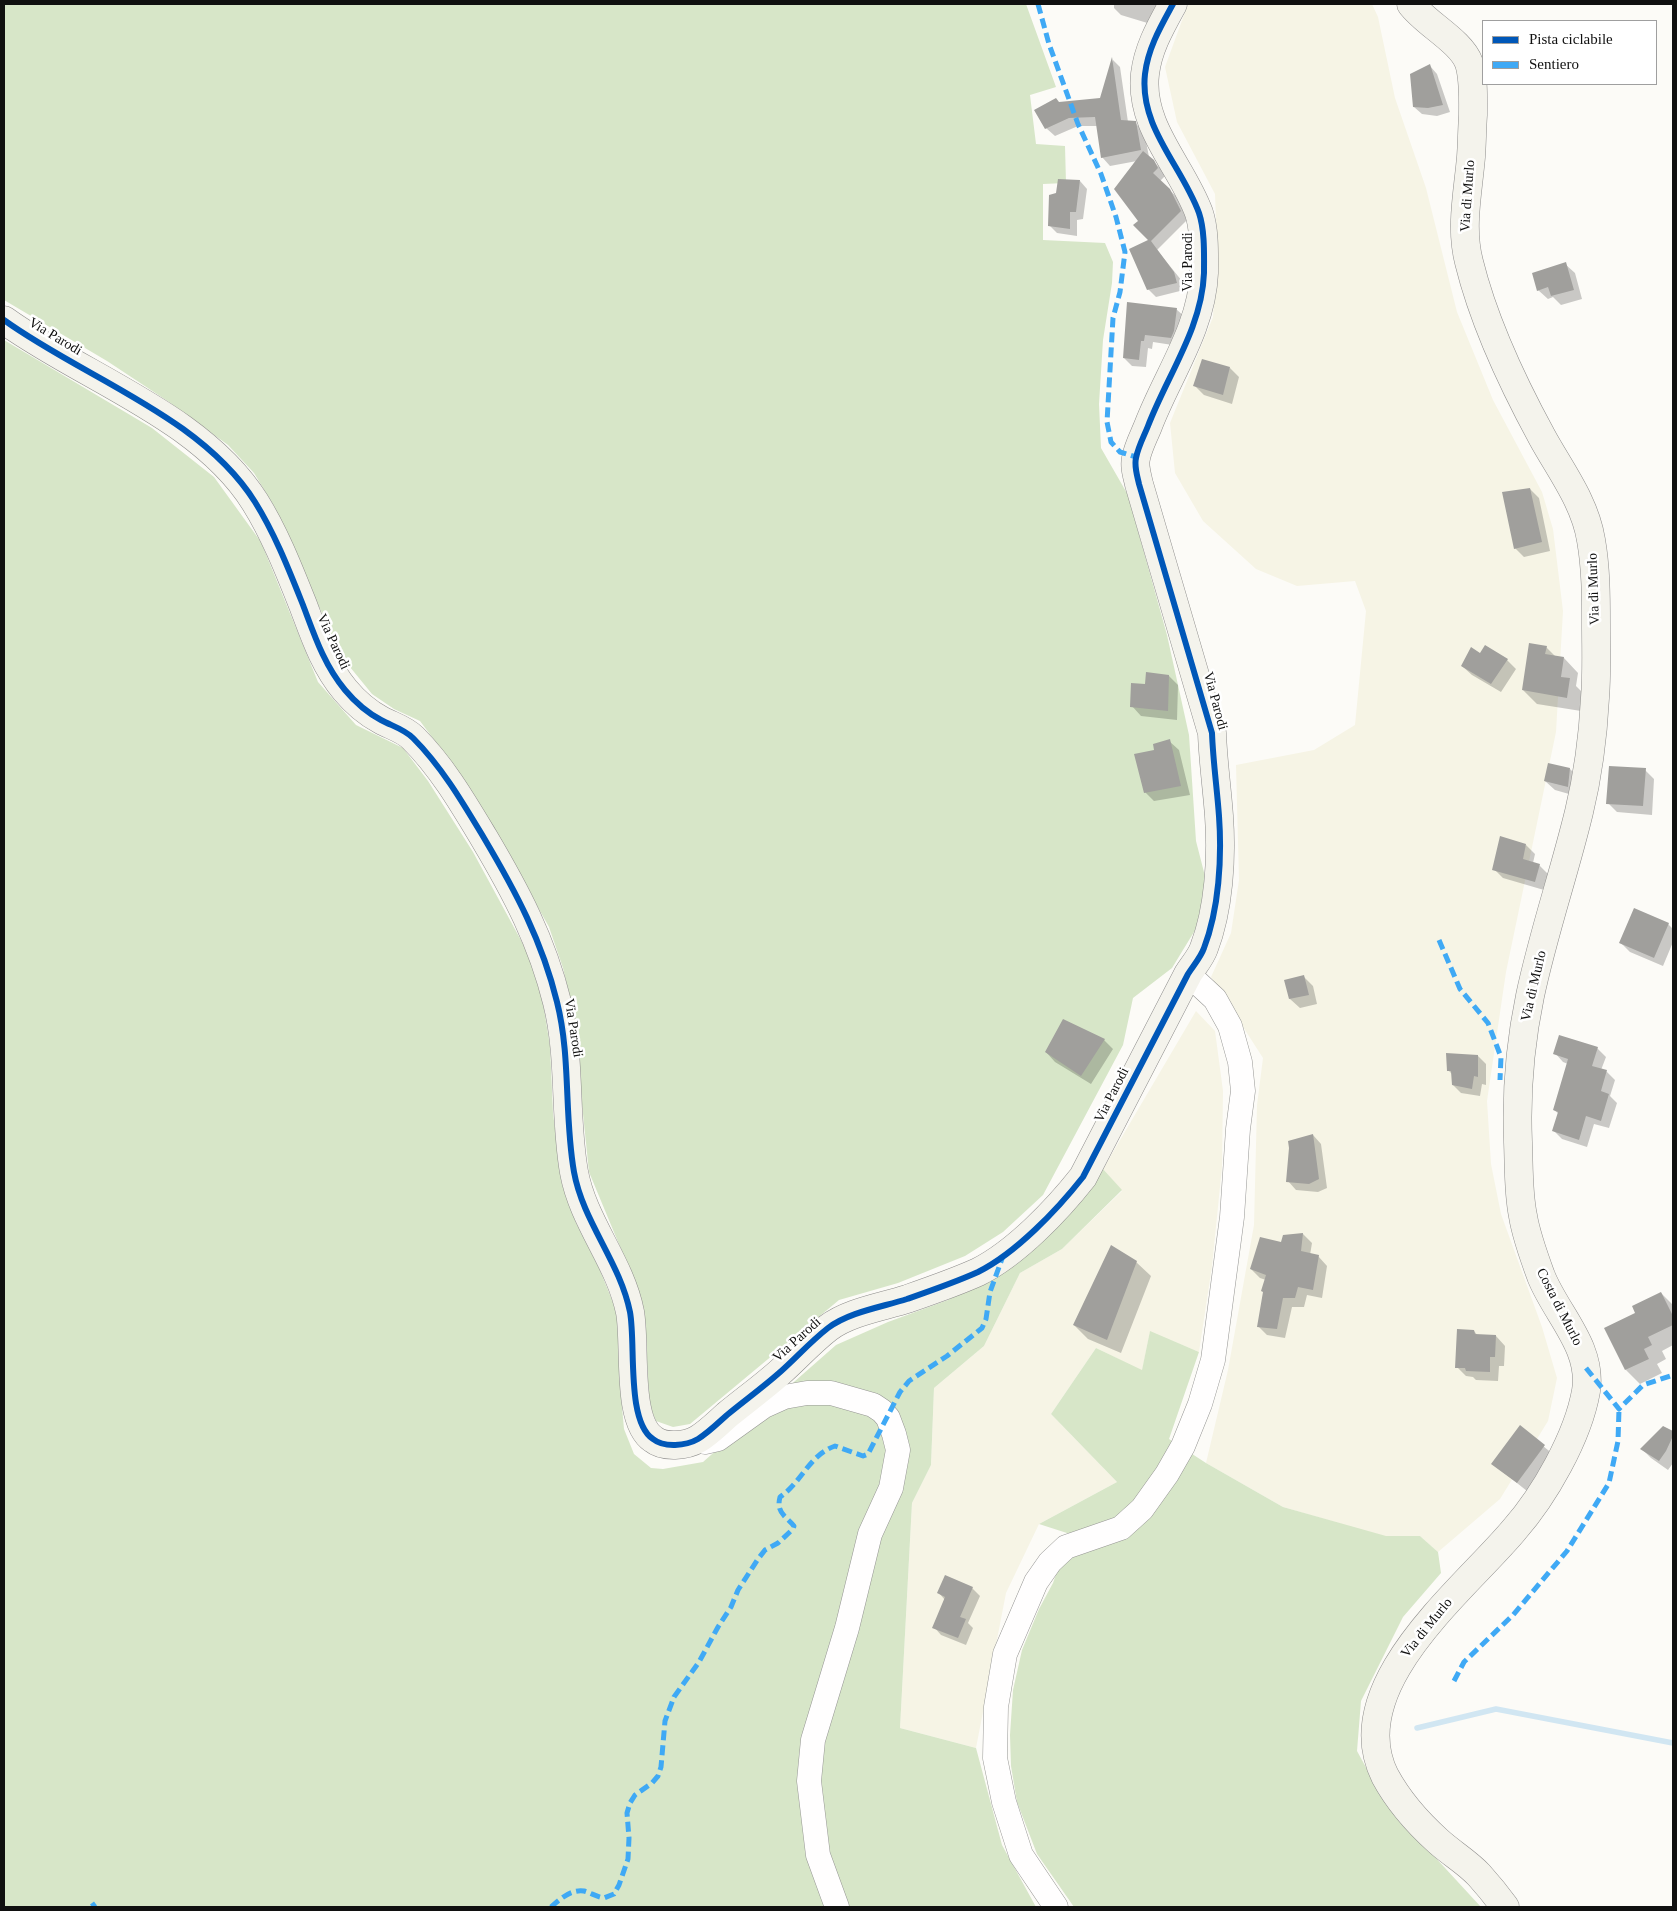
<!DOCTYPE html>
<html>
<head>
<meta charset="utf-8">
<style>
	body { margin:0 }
	#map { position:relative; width:1677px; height:1911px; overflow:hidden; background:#fcfbf7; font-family:Georgia,serif }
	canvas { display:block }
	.frame { position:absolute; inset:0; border:5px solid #101010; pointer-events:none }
	.legend { position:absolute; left:1482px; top:20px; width:175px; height:65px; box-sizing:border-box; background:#fff; border:1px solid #9f9f9f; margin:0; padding:6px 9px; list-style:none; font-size:15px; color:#101010 }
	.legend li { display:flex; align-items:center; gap:10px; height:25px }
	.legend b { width:25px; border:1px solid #9f9f9f }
</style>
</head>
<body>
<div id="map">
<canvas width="1677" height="1911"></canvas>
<div class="frame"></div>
<ul class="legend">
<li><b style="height:6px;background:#0057b8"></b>Pista ciclabile</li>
<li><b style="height:6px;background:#3fa9f5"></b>Sentiero</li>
</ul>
</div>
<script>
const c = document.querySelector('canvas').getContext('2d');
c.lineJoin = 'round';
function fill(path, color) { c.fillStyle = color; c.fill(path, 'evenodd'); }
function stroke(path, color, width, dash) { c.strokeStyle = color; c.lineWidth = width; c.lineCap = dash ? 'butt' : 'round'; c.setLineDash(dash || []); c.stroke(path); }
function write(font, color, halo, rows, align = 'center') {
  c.font = font + ' Georgia,serif'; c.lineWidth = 5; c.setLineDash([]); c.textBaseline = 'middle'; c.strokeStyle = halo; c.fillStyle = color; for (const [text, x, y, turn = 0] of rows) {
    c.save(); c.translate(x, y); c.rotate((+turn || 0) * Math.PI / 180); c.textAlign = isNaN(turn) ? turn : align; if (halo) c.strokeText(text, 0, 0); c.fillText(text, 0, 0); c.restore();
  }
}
fill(new Path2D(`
	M1188,4H1372L1378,17L1395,98L1426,188L1457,312L1493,400L1542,492L1553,529L1563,611L1556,732L1506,972L1487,1101L1491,1164L1501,1214L1542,1327L1557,1378L1548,1421L1500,1499L1438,1552L1420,1536L1386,1537L1283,1507L1206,1463L1228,1370L1254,1225L1257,1105L1263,1058L1211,977L1231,933L1239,880L1236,765L1314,750L1355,725L1366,611L1355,581L1297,586L1256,569L1203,521L1175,473L1170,423L1213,317L1217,248L1215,194L1177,122L1165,67Z
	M1196,1011L1215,1031L1223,1091L1222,1167L1212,1266L1199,1352L1150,1332L1142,1371L1096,1348L1051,1414L1117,1482L1039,1524L1006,1593L976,1748L900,1728L912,1503L931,1465L934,1388L984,1346L1020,1273L1062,1249L1122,1191L1103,1169Z`), '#f6f4e5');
fill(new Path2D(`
	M4,4H1026L1056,87L1030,95L1036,144L1065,146L1066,183L1043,184V240L1105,243L1113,262L1112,283L1103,340L1099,404L1101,448L1128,495L1167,635L1189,735L1196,841L1207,884L1197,927L1172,968L1133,998L1123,1045L1043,1195L1003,1232L965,1256L898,1283L839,1300L690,1424L673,1427L656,1421L649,1404L646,1334L638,1290L589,1172L572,1007L563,968L549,927L486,815L455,768L420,721L394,709L372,694L341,656L274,506L254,473L228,445L169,402L107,361L4,300Z
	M4,340L152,428L214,477L261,542L318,682L356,725L403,748L428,781L473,852L529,955L543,1003L550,1046L553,1113L562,1184L576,1223L599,1268L619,1317L622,1407L624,1429L634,1454L651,1468L663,1469L703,1462L836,1345L888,1322L948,1300L1012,1259L1065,1219L1103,1169L1122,1190L1062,1249L1020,1273L984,1346L934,1388L931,1465L912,1503L900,1728L976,1748L1002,1845L1036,1907H4Z
	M1150,1331L1199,1352L1169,1439L1206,1463L1283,1507L1386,1536H1420L1438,1552L1441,1573L1403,1617L1361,1701L1357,1751L1386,1804L1481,1907H1074L1037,1854L1017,1802L1011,1766L1010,1735L1013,1690L1022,1650L1039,1609L1053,1583L1070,1534L1039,1524L1117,1482L1051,1414L1096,1348L1142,1370Z`), '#d7e6c8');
fill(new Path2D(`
	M1114,4H1157L1154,25L1121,15L1114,8Z
	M1113,60L1120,67L1128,122L1135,123L1144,131L1149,157L1161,169L1165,176L1160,181L1178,198L1188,219L1157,250L1182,281L1184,290L1156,297L1148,289L1150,241L1137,161L1110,166L1102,157L1097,126H1078L1055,136L1046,128L1060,103L1101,99Z
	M1430,66L1437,74L1450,112L1437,116L1422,114L1414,107Z
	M1080,181L1087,189L1083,219L1077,220V236L1057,233L1049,225L1057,194Z
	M1565,264L1575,273L1582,299L1561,305L1553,297L1548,299L1538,290Z
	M1128,303L1176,309L1185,317L1179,346L1153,342L1152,349L1148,348L1146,367L1132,366L1124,358Z
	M1230,368L1239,377L1232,404L1204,395L1195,386Z
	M1530,489L1539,498L1550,551L1524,557L1515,548Z
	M1546,647L1556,657L1564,658L1578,673L1576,686L1584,694L1581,711L1537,704L1523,690Z
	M1480,654L1507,660L1516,669L1501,692L1472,675L1462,666Z
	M1169,676L1178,685L1177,720L1141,716L1132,706L1146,685Z
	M1169,741L1179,750L1190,795L1154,801L1145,792L1155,751Z
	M1570,769L1579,778L1576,796L1555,790L1545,781Z
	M1645,770L1654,779L1652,815L1617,812L1608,803Z
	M1526,845L1535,854L1533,863L1539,865L1548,874L1544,890L1503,878L1494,869Z
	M1668,924L1673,929V942L1663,966L1630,952L1621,943Z
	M1303,976L1313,986L1317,1004L1300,1008L1290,999L1286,981Z
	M1104,1040L1113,1049L1091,1084L1055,1062L1046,1052Z
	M1597,1048L1606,1057L1601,1070L1606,1071L1615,1080L1610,1096L1617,1103L1609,1128L1594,1124L1587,1147L1562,1139L1554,1131L1559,1114L1554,1110L1568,1064L1563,1062L1555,1053Z
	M1478,1056L1486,1064V1085L1482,1084L1480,1096L1461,1093L1453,1085L1452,1074L1448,1070Z
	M1313,1135L1321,1144L1327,1188L1318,1192L1296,1190L1288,1181Z
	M1303,1234L1312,1243L1310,1255L1318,1256L1327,1266L1322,1298L1307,1295L1304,1307H1292L1285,1338L1267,1335L1258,1326L1266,1280L1260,1278L1251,1269L1282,1244L1284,1236Z
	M1136,1262L1151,1276L1121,1353L1088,1339L1074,1325Z
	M1661,1293L1673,1305V1345L1662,1351L1666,1359L1657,1364L1662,1373L1640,1384L1626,1370L1637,1314Z
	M1474,1331L1478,1336H1496L1505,1346L1504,1366H1499L1498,1381L1476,1380L1473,1377L1466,1376L1457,1367Z
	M1520,1427L1554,1455L1527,1491L1493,1464Z
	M1663,1427L1673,1432V1463L1668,1470L1651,1458L1642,1449Z
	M972,1588L980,1596L968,1623L973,1628L966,1645L941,1635L934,1627L945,1600L939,1593Z`), '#0003');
stroke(new Path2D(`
	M1417,1728L1496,1709L1673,1743`), '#d1e6f2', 5.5);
fill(new Path2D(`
	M1112,57L1121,120L1136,121L1141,150L1101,158L1095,117L1069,118L1045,129L1034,110L1056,98L1059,102L1100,98Z
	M1430,64L1443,105L1428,108L1413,107L1410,74Z
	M1143,151L1154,160L1158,168L1153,173L1170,189L1181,211L1151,241L1174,272L1177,283L1147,290L1129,249L1148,240L1133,225L1138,221L1114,189Z
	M1058,179L1080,180L1076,212H1070V229L1048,226L1049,195L1056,193Z
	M1566,262L1574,290L1551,296L1548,287L1537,291L1532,273Z
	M1127,302L1177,308L1174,331L1171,338L1145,335L1144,341H1141L1139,360L1123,358Z
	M1202,359L1230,367L1223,395L1193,386Z
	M1530,488L1542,542L1514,549L1502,492Z
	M1529,643L1547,646L1545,654L1564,657L1561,677L1570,678L1567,698L1522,690Z
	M1485,645L1508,659L1491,684L1461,666L1471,647L1480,653Z
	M1146,672L1169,675L1168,711L1130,707L1131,683L1145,684Z
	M1170,739L1181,786L1144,793L1134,754L1154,750L1153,744Z
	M1548,763L1570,768L1568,787L1544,781Z
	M1609,766L1646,768L1643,806L1606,804Z
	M1500,836L1526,844L1523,859L1540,864L1535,882L1492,870Z
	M1634,908L1669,923L1654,958L1619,943Z
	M1304,975L1309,995L1289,999L1284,980Z
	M1063,1019L1105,1039L1081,1076L1045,1052Z
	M1559,1035L1598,1047L1592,1066L1607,1070L1601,1091L1609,1094L1601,1121L1586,1116L1579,1140L1552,1131L1558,1112L1553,1110L1568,1059L1553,1054Z
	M1446,1053L1478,1055V1077L1474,1076L1472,1089L1452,1085L1451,1071H1447Z
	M1313,1134L1319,1179L1309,1184L1286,1182L1289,1148L1288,1141Z
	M1303,1233L1301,1251L1319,1255L1313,1290L1298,1287L1295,1298H1283L1277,1329L1257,1327L1263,1292L1261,1291L1266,1275L1250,1269L1260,1237L1281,1242L1283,1235Z
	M1111,1245L1137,1261L1107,1340L1073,1325Z
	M1661,1292L1673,1316V1325L1648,1337L1652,1345L1644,1349L1649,1359L1625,1370L1604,1328L1635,1313L1632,1306Z
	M1457,1329L1474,1330L1475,1334L1496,1335L1495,1357H1490V1372L1466,1371L1465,1368H1455Z
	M1520,1425L1545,1445L1517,1483L1491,1464Z
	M1663,1426L1673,1431V1436L1666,1451L1659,1461L1640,1449Z
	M945,1575L973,1587L960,1617L966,1619L958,1638L932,1628L945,1597L937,1593Z`), '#a09f9c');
const street = new Path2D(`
	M705,1442L718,1439L764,1406L784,1397L807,1393H831L873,1405L882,1411L888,1418L894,1434L898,1450L891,1488L870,1534L847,1628L813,1740L809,1781L818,1855L837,1907
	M1056,1907L1021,1855L1004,1802L995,1758L996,1707L1005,1654L1036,1582L1050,1562L1066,1547L1121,1528L1142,1509L1167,1474L1183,1446L1200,1404L1213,1360L1232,1217L1238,1129L1243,1091L1240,1062L1230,1026L1215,999L1188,974`);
const secondary = new Path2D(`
	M1411,4C1426,24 1461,41 1469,63C1474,79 1473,99 1473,115C1472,129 1472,144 1471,157C1468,192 1460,228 1469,262C1484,323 1512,382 1542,437C1560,470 1585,502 1591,540C1596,568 1596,597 1596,624C1596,649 1597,674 1595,698C1593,736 1588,775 1579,812C1564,874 1543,934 1530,996C1520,1044 1516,1093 1518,1142C1519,1166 1518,1192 1523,1216C1526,1235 1534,1257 1541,1276C1556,1314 1593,1347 1586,1391C1578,1437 1544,1496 1514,1530C1464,1590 1340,1686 1385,1776C1398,1800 1418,1823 1438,1841C1451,1853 1467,1862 1479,1875C1488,1885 1497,1896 1505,1907
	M4,320C84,378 201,416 255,502C275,534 289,570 303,605C314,634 324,665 345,690C355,702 366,712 381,720C392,726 404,729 413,738C442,767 463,803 484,838C516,892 542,941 557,1002C571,1057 564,1116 574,1172C583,1222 620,1262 630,1312C636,1344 626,1421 653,1439C664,1448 686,1446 698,1439C708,1433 718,1423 727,1415C744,1401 762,1388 779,1373C795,1359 810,1342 828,1328C849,1312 882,1307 907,1299C930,1291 956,1282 978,1272C1016,1253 1057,1210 1083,1177L1188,974C1193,966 1201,957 1204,948C1219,909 1222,858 1219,816C1217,788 1213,761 1212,733L1139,484C1137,475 1134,466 1136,458C1138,447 1144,436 1148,426C1167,376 1202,328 1204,273C1204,255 1205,231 1199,213C1182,166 1139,127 1145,74C1148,48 1161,26 1173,4`);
stroke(street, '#969694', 25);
stroke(secondary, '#8d8c8b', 29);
stroke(street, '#fffefe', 24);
stroke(secondary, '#f4f3ec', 28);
stroke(new Path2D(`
	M1038,4L1049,44L1078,124L1101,174L1116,217L1125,252L1120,292L1113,318L1107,422L1111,442L1120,452L1136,457
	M1439,940L1460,989L1488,1023L1501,1057L1500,1080
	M1586,1368L1619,1409L1643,1385L1673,1375
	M1454,1681L1464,1662L1513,1615L1567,1551L1609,1483L1618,1441L1619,1409
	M92,1903L95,1907
	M551,1907C560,1899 571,1889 584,1891C591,1893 597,1897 604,1898L614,1894L619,1885L628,1859L629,1838L627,1813L630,1803L635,1795L652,1783L658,1776L661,1767L665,1721L674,1697L699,1662L718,1627L731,1607L738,1590L758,1559L765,1550L778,1543L793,1529L794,1526C785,1515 776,1513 780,1497C802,1482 809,1455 835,1446L863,1456L868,1454L900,1392L909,1381L947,1356L982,1328L986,1319L990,1292L1003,1256`), '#3fa9f5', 5, [10, 5]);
stroke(new Path2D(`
	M4,320C84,378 201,416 255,502C275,534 289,570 303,605C314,634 324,665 345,690C355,702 366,712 381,720C392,726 404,729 413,738C442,767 463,803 484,838C516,892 542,941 557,1002C571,1057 564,1116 574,1172C583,1222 620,1262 630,1312C636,1344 626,1421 653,1439C664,1448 686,1446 698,1439C708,1433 718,1423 727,1415C744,1401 762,1388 779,1373C795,1359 810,1342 828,1328C849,1312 882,1307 907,1299C930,1291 956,1282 978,1272C1016,1253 1057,1210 1083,1177L1188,974C1193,966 1201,957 1204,948C1219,909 1222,858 1219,816C1217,788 1213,761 1212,733L1139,484C1137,475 1134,466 1136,458C1138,447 1144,436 1148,426C1167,376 1202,328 1204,273C1204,255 1205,231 1199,213C1182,166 1139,127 1145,74C1148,48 1161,26 1173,4`), '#0057b8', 6);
write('14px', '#101010', '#fff', [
	["Via di Murlo",1468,196,-86],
	["Via Parodi",1188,262,-90],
	["Via Parodi",55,337,31],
	["Via di Murlo",1594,589,-92],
	["Via Parodi",333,642,65],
	["Via Parodi",1215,701,75],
	["Via di Murlo",1534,986,-77],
	["Via Parodi",573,1028,81],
	["Via Parodi",1112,1095,-63],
	["Costa di Murlo",1559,1307,63],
	["Via Parodi",797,1340,-42],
	["Via di Murlo",1427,1628,-51]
]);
</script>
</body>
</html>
